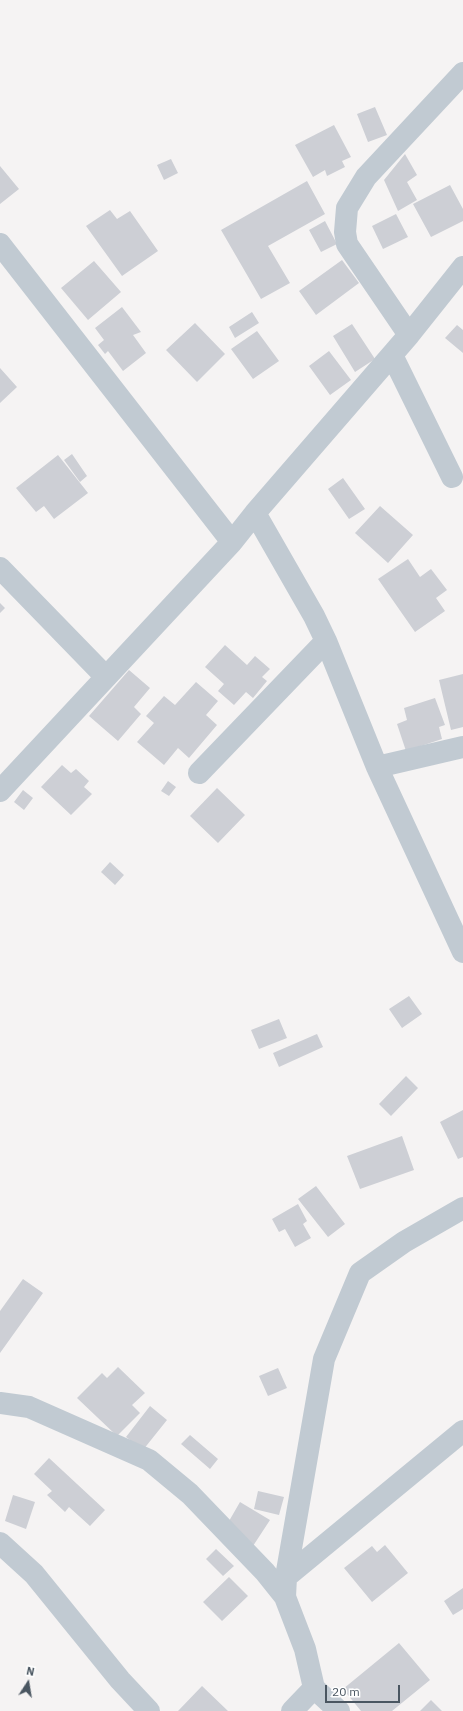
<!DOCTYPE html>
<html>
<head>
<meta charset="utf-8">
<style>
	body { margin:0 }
	#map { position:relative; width:463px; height:1711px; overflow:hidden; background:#f5f3f3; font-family:"IBM Plex Sans",sans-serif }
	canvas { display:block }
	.north { position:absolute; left:8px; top:1663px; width:40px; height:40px; -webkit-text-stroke:3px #fff; paint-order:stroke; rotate:12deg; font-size:11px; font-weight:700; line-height:16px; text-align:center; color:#4a5661 }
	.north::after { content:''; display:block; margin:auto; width:14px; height:18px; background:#4a5661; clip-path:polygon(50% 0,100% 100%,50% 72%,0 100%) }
	.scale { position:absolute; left:325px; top:1685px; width:75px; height:18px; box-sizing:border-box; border:2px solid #4a5661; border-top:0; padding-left:5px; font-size:12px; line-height:14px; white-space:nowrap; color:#4a5661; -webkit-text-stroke:3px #fff; paint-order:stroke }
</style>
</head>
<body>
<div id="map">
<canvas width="463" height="1711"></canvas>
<div class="north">N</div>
<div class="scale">20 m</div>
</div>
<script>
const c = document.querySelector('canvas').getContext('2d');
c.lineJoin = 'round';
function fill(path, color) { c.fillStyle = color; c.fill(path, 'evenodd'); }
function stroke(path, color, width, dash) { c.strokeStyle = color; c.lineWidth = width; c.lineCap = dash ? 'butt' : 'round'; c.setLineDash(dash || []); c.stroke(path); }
fill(new Path2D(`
	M375,107L387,135L368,142L357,114Z
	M334,125L351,157L342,161L345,167L327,176L325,170L313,177L295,145Z
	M405,154L417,175L407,182L417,200L398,211L384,180Z
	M171,159L178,173L164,180L157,165Z
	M0,166L19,189L0,204Z
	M307,181L325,214L268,246L290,283L261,299L221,230Z
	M450,185L463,209V221L431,237L413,204Z
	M110,210L117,219L130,211L158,251L122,276L86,226Z
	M396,214L408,237L383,249L372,226Z
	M325,221L337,244L321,252L309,230Z
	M342,260L359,283L316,315L299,291Z
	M94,261L121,292L88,320L61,288Z
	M122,307L141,332L133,335L146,353L123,371L108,351L105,354L98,345L104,340L95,328Z
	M252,312L259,323L235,338L229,327Z
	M195,323L225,354L197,382L166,350Z
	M352,324L375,359L355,372L333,336Z
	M457,325L463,330V353L445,338Z
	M257,331L279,361L253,379L231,349Z
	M329,351L351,380L330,395L309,366Z
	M0,368L17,387L0,403Z
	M72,454L87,476L80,482L64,460Z
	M58,455L88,493L54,519L44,506L36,512L16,488Z
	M343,478L365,509L349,519L328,489Z
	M380,506L413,535L388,563L355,533Z
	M408,559L420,577L431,569L447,590L436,598L445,611L415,632L378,579Z
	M0,603L5,608L0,613Z
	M225,645L247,665L255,656L270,669L262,677L267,681L253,698L246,692L234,705L218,691L224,684L205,667Z
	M129,670L150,688L134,707L141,714L118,741L89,716Z
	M463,674V727L451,730L439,680Z
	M196,682L218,701L206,715L217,725L189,758L178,748L164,765L137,742L154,723L146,716L164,696L175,705Z
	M435,698L445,725L439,727L442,739L406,751L397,724L407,720L404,708Z
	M62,765L71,773L76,769L89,781L84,787L92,794L71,815L41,787Z
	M168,781L176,787L169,796L161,791Z
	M217,788L245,815L218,843L190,816Z
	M23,790L33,798L24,810L14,802Z
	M110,862L124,875L115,885L101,872Z
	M409,996L422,1014L402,1028L389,1009Z
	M279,1019L287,1038L259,1049L251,1030Z
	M317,1034L323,1047L279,1067L273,1053Z
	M406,1076L418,1088L391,1116L379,1104Z
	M463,1110V1157L458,1159L440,1122Z
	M402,1136L414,1170L360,1189L347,1156Z
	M316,1186L345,1224L328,1237L298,1199Z
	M298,1204L307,1221L303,1224L311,1238L295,1247L285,1229L279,1232L272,1219Z
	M23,1279L43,1293L0,1353V1311Z
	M118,1367L145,1393L132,1405L140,1413L117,1436L77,1398L102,1373L107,1378Z
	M278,1368L287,1388L268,1396L259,1376Z
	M150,1406L167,1420L143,1450L126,1437Z
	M190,1435L218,1459L210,1469L181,1444Z
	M49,1458L105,1510L90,1526L69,1507L65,1512L47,1495L52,1491L34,1474Z
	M258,1491L284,1497L279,1515L254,1509Z
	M13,1495L35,1502L26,1529L5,1521Z
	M240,1502L270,1520L253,1546L225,1528Z
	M385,1545L408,1573L372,1602L344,1568L372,1546L377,1552Z
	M216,1549L234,1566L223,1576L206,1559Z
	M229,1577L248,1596L222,1621L203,1602Z
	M463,1588V1609L453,1615L444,1601Z
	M399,1643L430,1680L392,1711H361L343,1689Z
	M202,1686L228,1711H178Z
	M431,1700L442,1711H420Z`), '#cdcfd5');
stroke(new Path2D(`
	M0,244L232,542
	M409,335L347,244L345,232L347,208L366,177L463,73
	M392,355L452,477
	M255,513L314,616L326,641L377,767L463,952
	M0,568L106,677
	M377,767L463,747
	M199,773L326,641
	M0,791L232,542L255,513L409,335L463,267
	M0,1403L29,1407L149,1460L190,1494L265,1572L285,1597L305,1649L314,1688
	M0,1543L34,1574L120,1680L149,1711
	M286,1577L463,1431
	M285,1597L286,1577L324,1359L360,1273L404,1242L463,1208
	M292,1711L314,1688L339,1711`), '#c1cad2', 22);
</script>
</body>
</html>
